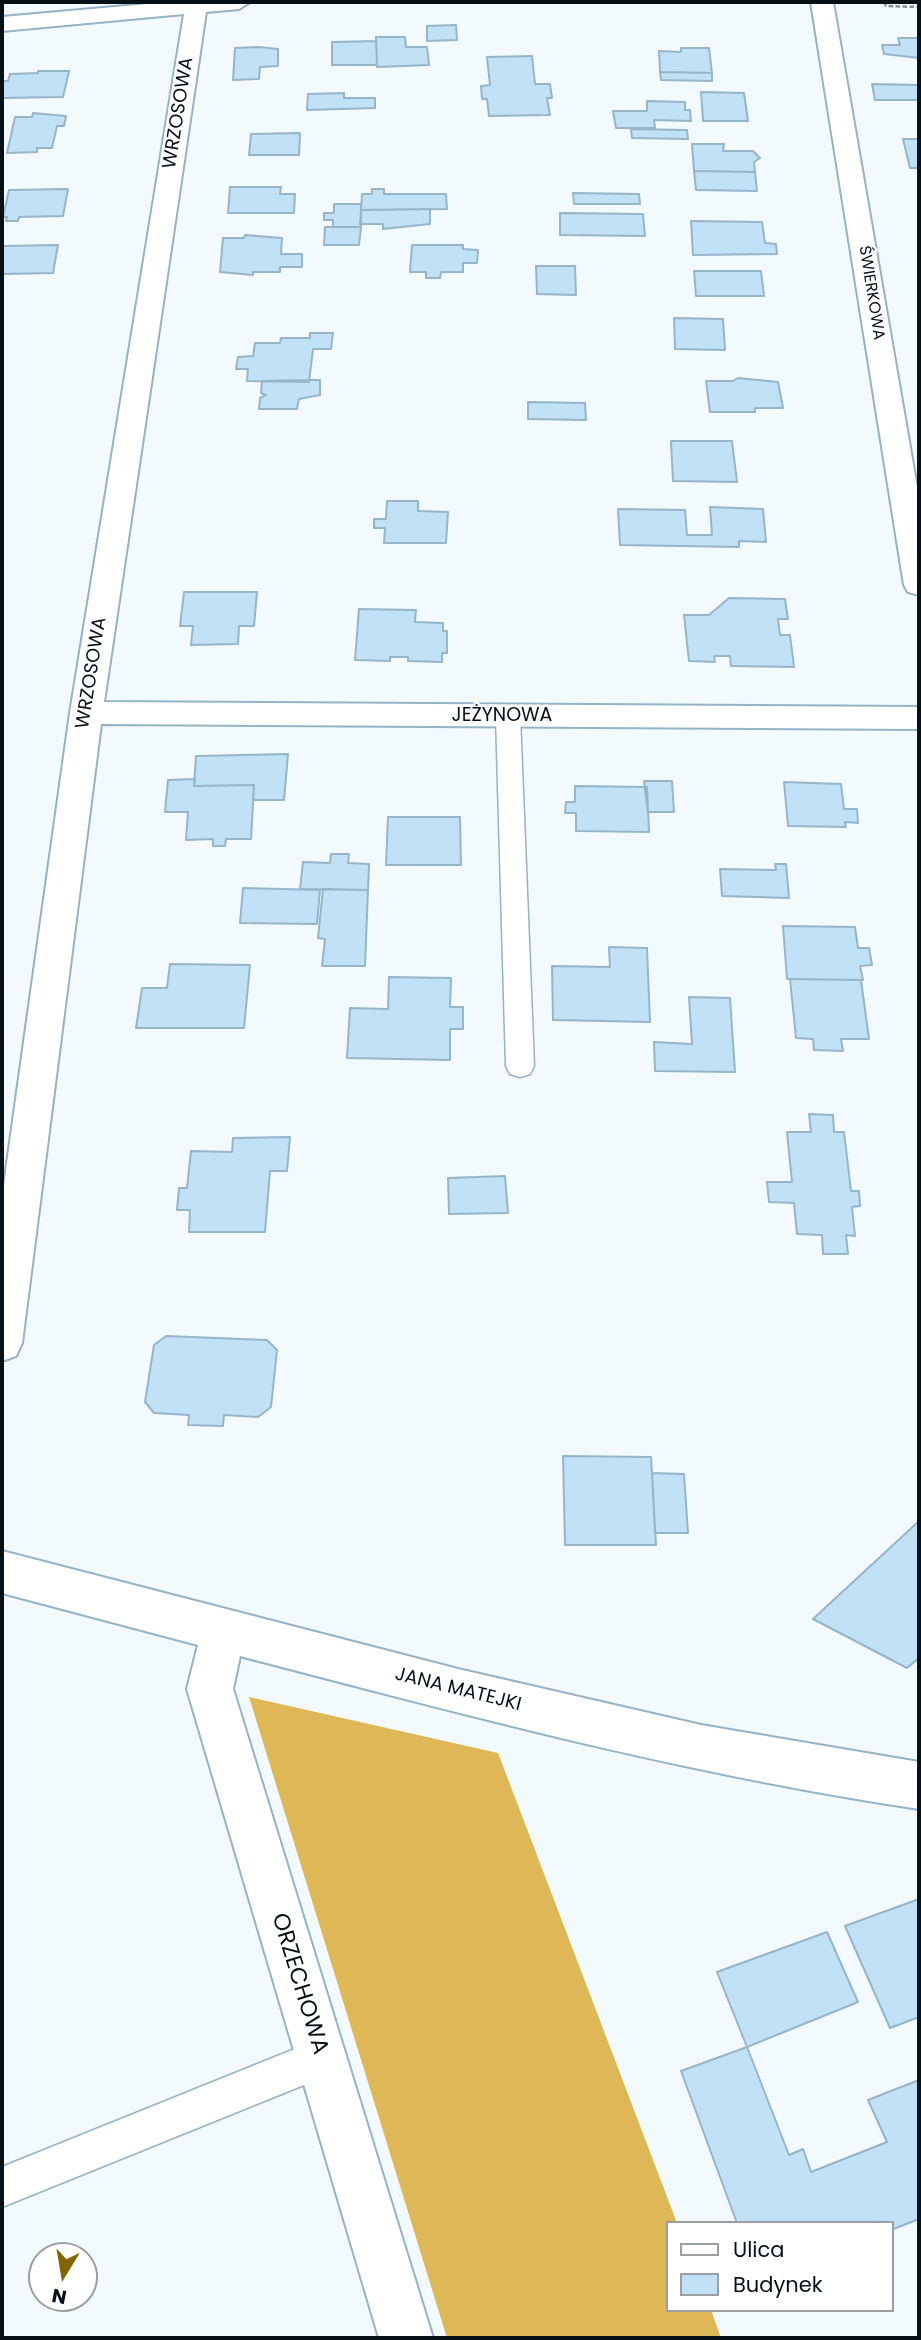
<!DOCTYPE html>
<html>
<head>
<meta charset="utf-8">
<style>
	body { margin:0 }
	#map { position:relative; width:921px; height:2340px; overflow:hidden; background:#f3fafe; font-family:Poppins,sans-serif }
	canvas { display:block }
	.frame { position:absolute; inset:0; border:4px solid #051017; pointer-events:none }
	.legend { position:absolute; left:666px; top:2221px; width:228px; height:91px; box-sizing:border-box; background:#fff; border:2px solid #9b9fa2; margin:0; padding:9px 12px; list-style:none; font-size:21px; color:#051017 }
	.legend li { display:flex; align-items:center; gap:14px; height:35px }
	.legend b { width:35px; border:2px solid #9b9fa2 }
	.north { position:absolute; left:28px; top:2242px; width:70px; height:70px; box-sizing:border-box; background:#fff; border:2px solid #9b9fa2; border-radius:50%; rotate:191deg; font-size:19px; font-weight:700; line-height:28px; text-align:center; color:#051017 }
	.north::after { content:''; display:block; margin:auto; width:24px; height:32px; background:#846600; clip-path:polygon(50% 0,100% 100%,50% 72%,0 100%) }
</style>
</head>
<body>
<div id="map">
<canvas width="921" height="2340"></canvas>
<div class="frame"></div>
<ul class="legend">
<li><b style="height:9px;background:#fff"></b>Ulica</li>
<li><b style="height:19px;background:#c1e1f6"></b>Budynek</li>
</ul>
<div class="north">N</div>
</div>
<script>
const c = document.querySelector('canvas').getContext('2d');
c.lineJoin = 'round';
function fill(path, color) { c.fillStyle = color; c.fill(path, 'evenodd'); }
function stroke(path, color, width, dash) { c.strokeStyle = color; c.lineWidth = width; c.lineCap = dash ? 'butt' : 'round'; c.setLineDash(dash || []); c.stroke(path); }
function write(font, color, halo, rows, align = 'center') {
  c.font = font + ' Poppins,sans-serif'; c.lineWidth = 5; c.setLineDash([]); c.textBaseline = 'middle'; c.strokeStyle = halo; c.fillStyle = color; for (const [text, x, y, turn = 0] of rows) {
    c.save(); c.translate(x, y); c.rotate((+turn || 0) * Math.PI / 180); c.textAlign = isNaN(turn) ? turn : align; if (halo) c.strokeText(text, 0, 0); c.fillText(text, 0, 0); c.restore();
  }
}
fill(new Path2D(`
	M249,1697L498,1753L677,2223H667V2310H711L721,2338H447Z`), '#deb856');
const building = new Path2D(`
	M456,25L457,40L427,41V26Z
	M376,37H405L406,47H427L429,65L377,67Z
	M898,38H919V58L884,54L882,45H900Z
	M376,41L377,65H332V42Z
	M259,47L278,49V66L260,67L259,79L233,80L235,48Z
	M681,48H709L712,73L660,72L659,51L681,52Z
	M532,56L535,84H550L552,98H547L550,115L489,116L487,99H482L481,86L490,85L487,57Z
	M38,71H69L63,97L2,98V81H8L10,74L38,73Z
	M660,72L712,73V81L661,80Z
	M872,84L919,85V100H875Z
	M701,92L744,93L748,121H703Z
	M344,93V98H375V108L307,110L308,94Z
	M647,101L685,102V110H690L691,121L654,120L655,128H616L613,111H647Z
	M33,113L66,116L64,126H57L52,148H37V152L7,153L15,117H32Z
	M631,129L687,130L688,139L632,138Z
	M300,133L299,155H249L251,134Z
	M903,139H919V168H910Z
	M692,144H724L723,151H753L760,158L754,162L755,172L694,171Z
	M694,171L755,172L757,191L696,190Z
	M230,187H281L280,194H295L294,213H228Z
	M68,189L63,216L19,217L18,221H6L7,217H3L9,190Z
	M372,189H384V194H446L447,209L361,210L362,194H372Z
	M573,193L639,194L640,204H574Z
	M334,204H361V227H333V220H324V213H334Z
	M430,209V224L383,229V224H360L361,210Z
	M560,213L643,214L645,236L560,235Z
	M691,221L762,222L765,243L776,244L777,254L693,255Z
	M325,227H361L359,245H324Z
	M245,235L282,238L281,254H302V267H280V272H253V275L220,272L223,238H244Z
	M58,245L53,273L2,274V246Z
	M412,245H463V249L478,250L477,263H463V272H441L440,278H426V272H410Z
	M536,266H575L576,295L537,294Z
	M694,271H761L764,296H696Z
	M674,318L723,319L725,350L675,349Z
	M310,333H333L331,349H313L309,382L247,381L248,369H236L238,357L253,356L255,343H280L281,338H310Z
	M738,378L778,382L783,408H755V412H710L706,381H733Z
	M310,380H320V395L299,399L297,409H259L260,398L266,395L261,393L262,381Z
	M528,402L585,403L586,420L528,419Z
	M671,441H732L737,482L673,481Z
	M387,501H418V511L448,512L446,543H384L385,528H374V519H386Z
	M710,507L763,509L766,542L739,541V547L620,545L618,509L685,510L687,535H712Z
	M184,592H257L254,626H239L238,644L191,645L193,626H180Z
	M729,598L785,599L788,619H778L780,635H790L794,667L731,666L730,656H714L715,662L689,661L684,615H709Z
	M359,609L416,610L415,622L443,623V631H447V653H442V662L408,661V657H390V661L355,660Z
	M288,754L284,800H253L254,785L194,786L196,756Z
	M195,779L194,786L254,785L251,839H226L225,846H213V839L186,840L188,812H165L168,780Z
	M644,781H672L674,812H648Z
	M784,782L841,784L844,809H857L858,823L845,822L846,827L788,826Z
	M575,786L647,787L649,832L576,831V813H565L566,802H575Z
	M388,817H460L461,865H386Z
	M331,854H349L348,863L369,864L368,890L300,889L303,862L330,863Z
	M775,864H786L789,898L722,896L720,869L776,870Z
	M243,888L320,890L317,924L240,923Z
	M323,889L368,890L365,966H322L325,939L318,938Z
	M783,926L855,927L858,948H869L872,965L860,966L863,980L787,979Z
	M609,947L647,948L650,1022L553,1020L552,966L610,967Z
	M170,964L250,965L244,1028H136L142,988H167Z
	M389,977L451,978L450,1007H463V1029H450V1060L347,1058L350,1008L388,1009Z
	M790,979L861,980L869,1039H841L843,1051L814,1050L813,1039L796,1038Z
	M689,997L730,998L735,1072L655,1071L654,1042L692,1044Z
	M809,1114L833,1115L834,1132H844L851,1191H859L860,1206L852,1207L855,1236L846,1235L848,1254H823L822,1235L797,1234L794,1203L769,1202L767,1182H792L787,1132H811Z
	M290,1137L287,1171H270L265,1232H189L190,1210H177L179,1188H187L191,1151L232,1152L233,1138Z
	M505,1176L508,1213L449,1214L448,1178Z
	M166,1336L267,1340L277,1350L271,1407L258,1417L224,1415L223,1426L188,1425L189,1415L154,1413L145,1402L154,1345Z
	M563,1456L651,1457L656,1545H565Z
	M652,1473L684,1474L688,1533H655Z
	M919,1521V1658L907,1668L813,1619Z
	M919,1899V2017L890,2028L845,1926Z
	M827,1932L858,2002L747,2047L717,1972Z
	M747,2047L789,2155L803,2149L811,2172L887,2142L868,2100L919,2080V2219L891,2230V2223H737L681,2071Z`);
fill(building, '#c1e1f6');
stroke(building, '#96b5c9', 2);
const service = new Path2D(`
	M508,708L517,710L520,716L534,1066L530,1074L520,1077L510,1074L506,1066L496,716L499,710Z
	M322,2038L336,2044L342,2058L336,2072L2,2207V2167Z`);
const minor = new Path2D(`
	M170,2H250L239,9L206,12L104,702L919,707V729L101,724L22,1343L16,1356L2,1361V1199L70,713L184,14L2,31V17Z
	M811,2H833L919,499V595L908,592L904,585Z
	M2,1551L458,1669L701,1725L919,1762V1809C689,1775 465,1715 240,1656L233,1689L433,2338H379L187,1689L198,1645L2,1593Z`);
stroke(service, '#94b3c7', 3);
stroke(minor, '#94b3c7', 4);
stroke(new Path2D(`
	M884,2L886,6L919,7`), '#868e94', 2.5, [4.5, 2.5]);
fill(service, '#fff');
fill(minor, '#fff');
write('16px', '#051017', '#fff', [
	["ŚWIERKOWA",871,293,81]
]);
write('19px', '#051017', '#fff', [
	["WRZOSOWA",179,113,-81],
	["WRZOSOWA",92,673,-81],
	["JEŻYNOWA",502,716],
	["JANA MATEJKI",458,1690,14]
]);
write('23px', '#051017', '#fff', [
	["ORZECHOWA",299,1984,73]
]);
</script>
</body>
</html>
